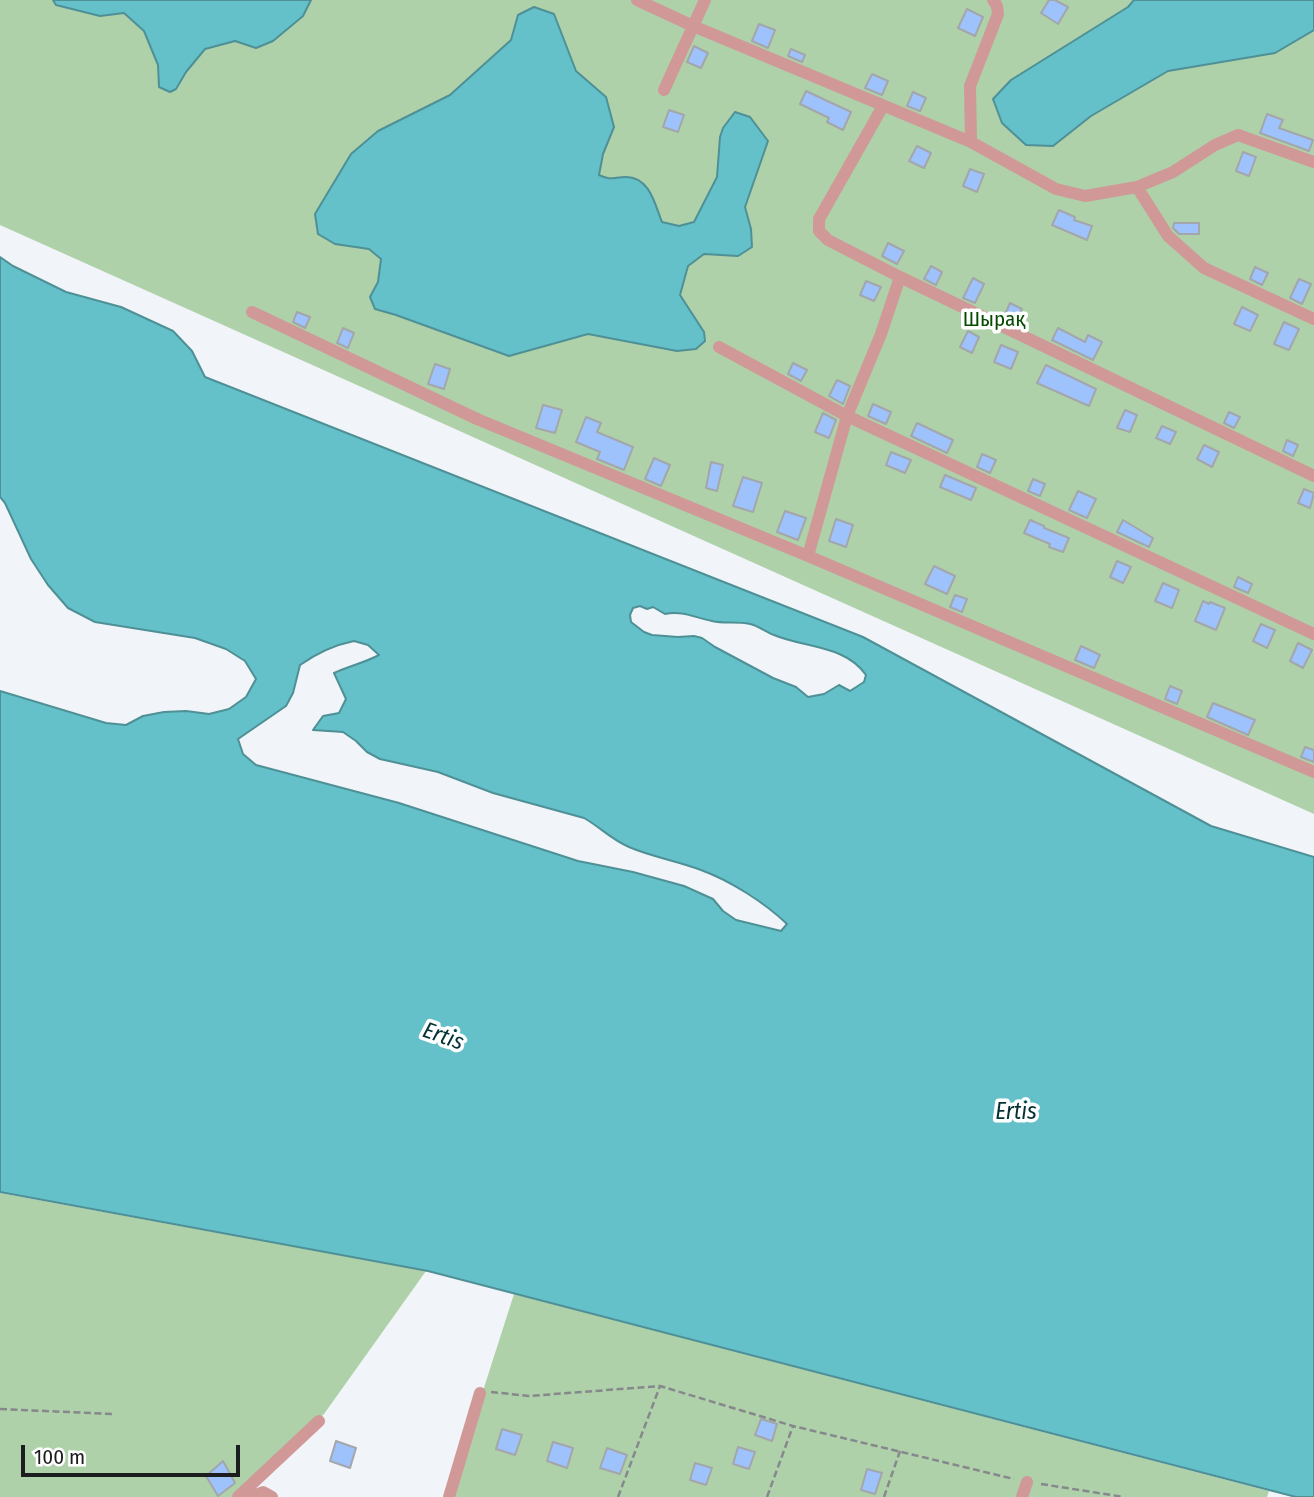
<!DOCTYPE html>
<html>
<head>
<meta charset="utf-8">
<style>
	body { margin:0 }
	#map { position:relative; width:1314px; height:1497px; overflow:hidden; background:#f1f4f8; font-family:"Fira Sans Condensed",sans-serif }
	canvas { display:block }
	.scale { position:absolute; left:21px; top:1445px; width:219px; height:32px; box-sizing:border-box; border:4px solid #1c1d1e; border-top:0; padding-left:9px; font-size:21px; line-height:24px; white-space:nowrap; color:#1c1d1e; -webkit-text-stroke:5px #fff; paint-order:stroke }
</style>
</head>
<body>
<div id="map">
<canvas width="1314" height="1497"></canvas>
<div class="scale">100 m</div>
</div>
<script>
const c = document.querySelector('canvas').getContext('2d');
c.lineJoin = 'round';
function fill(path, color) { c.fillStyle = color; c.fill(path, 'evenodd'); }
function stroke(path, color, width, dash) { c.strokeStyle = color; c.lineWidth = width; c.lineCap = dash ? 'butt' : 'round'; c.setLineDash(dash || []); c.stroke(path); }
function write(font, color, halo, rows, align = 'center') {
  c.font = font + ' "Fira Sans Condensed",sans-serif'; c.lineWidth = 7; c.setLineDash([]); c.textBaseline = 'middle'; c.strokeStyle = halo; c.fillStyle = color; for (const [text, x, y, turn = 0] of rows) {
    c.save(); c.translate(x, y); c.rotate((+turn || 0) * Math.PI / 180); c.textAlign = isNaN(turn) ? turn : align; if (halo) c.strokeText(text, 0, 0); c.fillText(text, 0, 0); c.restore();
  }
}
fill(new Path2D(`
	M0,0H1314V814L0,225Z
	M0,1193L426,1271L324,1414L235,1497H0Z
	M514,1294L1269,1491L1267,1497H449Z`), '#aed1aa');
const water = new Path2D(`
	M53,0H311L303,16L273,41L256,48L235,41L205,49L186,72L176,89L170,92L159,87L158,65L144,31L124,13L100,16L56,5Z
	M1134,0H1314V30L1275,53L1168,71L1091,116L1053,146L1026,145L1002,123L993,99L1011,80L1128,7Z
	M534,7L554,14L576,71L606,97L614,127L603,154L599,175C611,181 614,177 626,177C650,177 655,205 662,222L679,226L694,222L717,177L720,137L723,128L735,112L750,117L768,141L745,207L751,229L752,247L738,256L704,254L688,266L680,295L704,332L705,341L696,349L677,351L588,334L509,356L396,315L375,309L370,297L378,282L381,259L369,249L335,244L318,234L315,214L351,154L378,131L450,95L511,40L518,15Z
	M0,257L13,266L66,292L121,307L173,331L192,351L205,377L863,637L1211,826L1314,857V1497H1296L428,1271L0,1192V691L106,723L126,725L143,716L164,712L186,711L209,714L229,709L246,697L256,679L245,661L226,649L195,638L95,622L68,608L48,585L31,559L5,503L0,497ZM640,606L647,609L653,607L665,614C682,610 696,618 712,621C724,624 737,621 750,624C759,626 766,632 774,635C805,648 845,645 866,675L864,682L850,691L839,685L824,694L808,697L796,687L773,678L715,647L702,638L694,636L678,637L652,635L644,632L631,622L630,615L633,608ZM354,641L368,645L379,655C364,663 349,666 334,673L346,699L339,713L323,716L313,730L343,732L356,741L367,752L380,759L438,772L493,793L584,818C600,827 612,840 629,847C652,857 678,861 701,870C731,881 765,903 787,924L781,931L736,920L723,911L713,899L684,886L633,872L578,861L399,803L256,765L243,754L238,739L286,706L293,693L300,665C317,653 334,645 354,641Z`);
fill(water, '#64c1ca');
stroke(water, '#4e9096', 2);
const building = new Path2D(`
	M1049,0H1055L1068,7L1058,24L1041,13Z
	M967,9L983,17L975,36L958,28Z
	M759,24L775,30L768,48L752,41Z
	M694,46L708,53L701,68L687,62Z
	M791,49L805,55L802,62L788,56Z
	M872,74L888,81L882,95L865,88Z
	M806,91L851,112L843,130L827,122L829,118L800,104Z
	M913,92L926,98L920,111L907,106Z
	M669,110L684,115L678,132L663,127Z
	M1267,114L1283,120L1279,128L1313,140L1309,151L1260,133Z
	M917,146L931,153L924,168L909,161Z
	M1243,152L1256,157L1249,176L1236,171Z
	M970,169L984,174L977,192L963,186Z
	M1059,210L1075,217L1074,220L1092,226L1087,240L1052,225Z
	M1174,223H1199V234H1179L1173,228Z
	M888,243L904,251L897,264L882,256Z
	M931,266L942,272L936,285L924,279Z
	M1255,267L1268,273L1262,285L1250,279Z
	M973,278L984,284L975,303L963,298Z
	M1299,279L1311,284L1302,304L1290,298Z
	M866,281L881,287L874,301L860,295Z
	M1010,303L1022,309L1015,323L1004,317Z
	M1242,307L1258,315L1250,331L1234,324Z
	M297,312L310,317L305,328L293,322Z
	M1284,322L1299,329L1289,350L1274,344Z
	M343,328L354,333L348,348L337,343Z
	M1058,328L1085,342L1088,335L1102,342L1093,360L1052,340Z
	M968,331L979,337L972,353L960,347Z
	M1001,345L1018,352L1011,369L994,362Z
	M793,363L807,370L801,381L788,374Z
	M435,364L450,369L444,389L428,384Z
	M1046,365L1096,389L1089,406L1037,383Z
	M837,380L850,386L843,404L829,396Z
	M873,404L891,412L886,424L868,416Z
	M543,405L562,410L555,433L536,428Z
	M1125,410L1137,415L1130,432L1117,428Z
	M1229,412L1240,417L1234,428L1224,423Z
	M823,413L836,420L829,438L815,432Z
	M586,417L601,423L597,432L633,447L624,470L597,459L600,452L576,442Z
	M917,423L953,440L947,453L911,436Z
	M1162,426L1176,432L1170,444L1156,438Z
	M1287,440L1298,445L1293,456L1283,451Z
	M1204,445L1219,452L1212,467L1197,459Z
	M891,452L911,460L905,473L886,465Z
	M982,454L996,460L990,473L977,467Z
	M654,458L670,465L661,486L645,479Z
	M711,462L723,465L717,491L706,488Z
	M945,475L976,488L971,500L940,487Z
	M743,477L762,483L753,512L733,506Z
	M1033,479L1045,484L1040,496L1028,491Z
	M1304,489L1314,493L1310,508L1298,503Z
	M1078,491L1096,499L1087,518L1069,510Z
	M785,511L806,518L798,540L777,532Z
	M836,519L853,525L846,547L829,541Z
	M1030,520L1044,526V528L1069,538L1063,552L1049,547L1050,544L1024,533Z
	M1123,520L1153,538L1149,547L1117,532Z
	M1117,561L1131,567L1123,583L1110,577Z
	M934,566L955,576L947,594L925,584Z
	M1238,577L1252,584L1248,593L1234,587Z
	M1163,583L1179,590L1172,608L1155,601Z
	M955,595L967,599L962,612L950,607Z
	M1203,601L1209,604L1210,602L1225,608L1216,630L1195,621Z
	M1261,624L1275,630L1267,648L1253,641Z
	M1298,643L1312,650L1303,668L1290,661Z
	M1081,646L1100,655L1094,668L1075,660Z
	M1170,686L1182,691L1177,704L1165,699Z
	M1213,703L1255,720L1248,735L1207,717Z
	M1305,747L1314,750V762L1301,757Z
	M761,1419L777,1424L772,1441L755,1435Z
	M502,1429L522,1435L515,1455L496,1449Z
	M336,1441L356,1448L350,1468L330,1461Z
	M553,1442L573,1448L567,1468L547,1461Z
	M738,1447L755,1452L749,1469L733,1464Z
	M607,1448L627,1455L620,1474L600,1468Z
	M223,1461L235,1483L218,1496L206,1476Z
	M695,1463L712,1468L706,1485L690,1480Z
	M867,1469L882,1473L875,1494L861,1490Z`);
fill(building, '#9ec2fb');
stroke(building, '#a3a6aa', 2);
stroke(new Path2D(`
	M491,1392L529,1396L660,1386L793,1426L1014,1479
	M0,1409L112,1414
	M1041,1484L1124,1497
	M618,1497L660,1386
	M767,1497L793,1426
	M884,1497L900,1451`), '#86888b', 2.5, [7, 3.5]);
stroke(new Path2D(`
	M637,0L693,26L971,142L1056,189L1085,196L1137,187L1173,172L1215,145L1238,135L1314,162
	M664,90L705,0
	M883,106L819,219V231L828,240L900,277L1314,476
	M971,142L970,86L998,14L997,6L993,0
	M1137,187L1168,236L1204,268L1314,319
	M252,312L477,419L808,556L1314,772
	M719,347L847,416L1314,634
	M808,556L847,416L881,334L900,277
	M238,1497L319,1421
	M251,1497L263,1492L272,1497
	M449,1497L480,1393
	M1022,1497L1027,1482`), '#d09897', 12);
write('21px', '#054b02', '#fff', [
	["Шырақ",994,320]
]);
write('italic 23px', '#023235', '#fff', [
	["Ertis",443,1037,20],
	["Ertis",1016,1113]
]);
</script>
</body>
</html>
